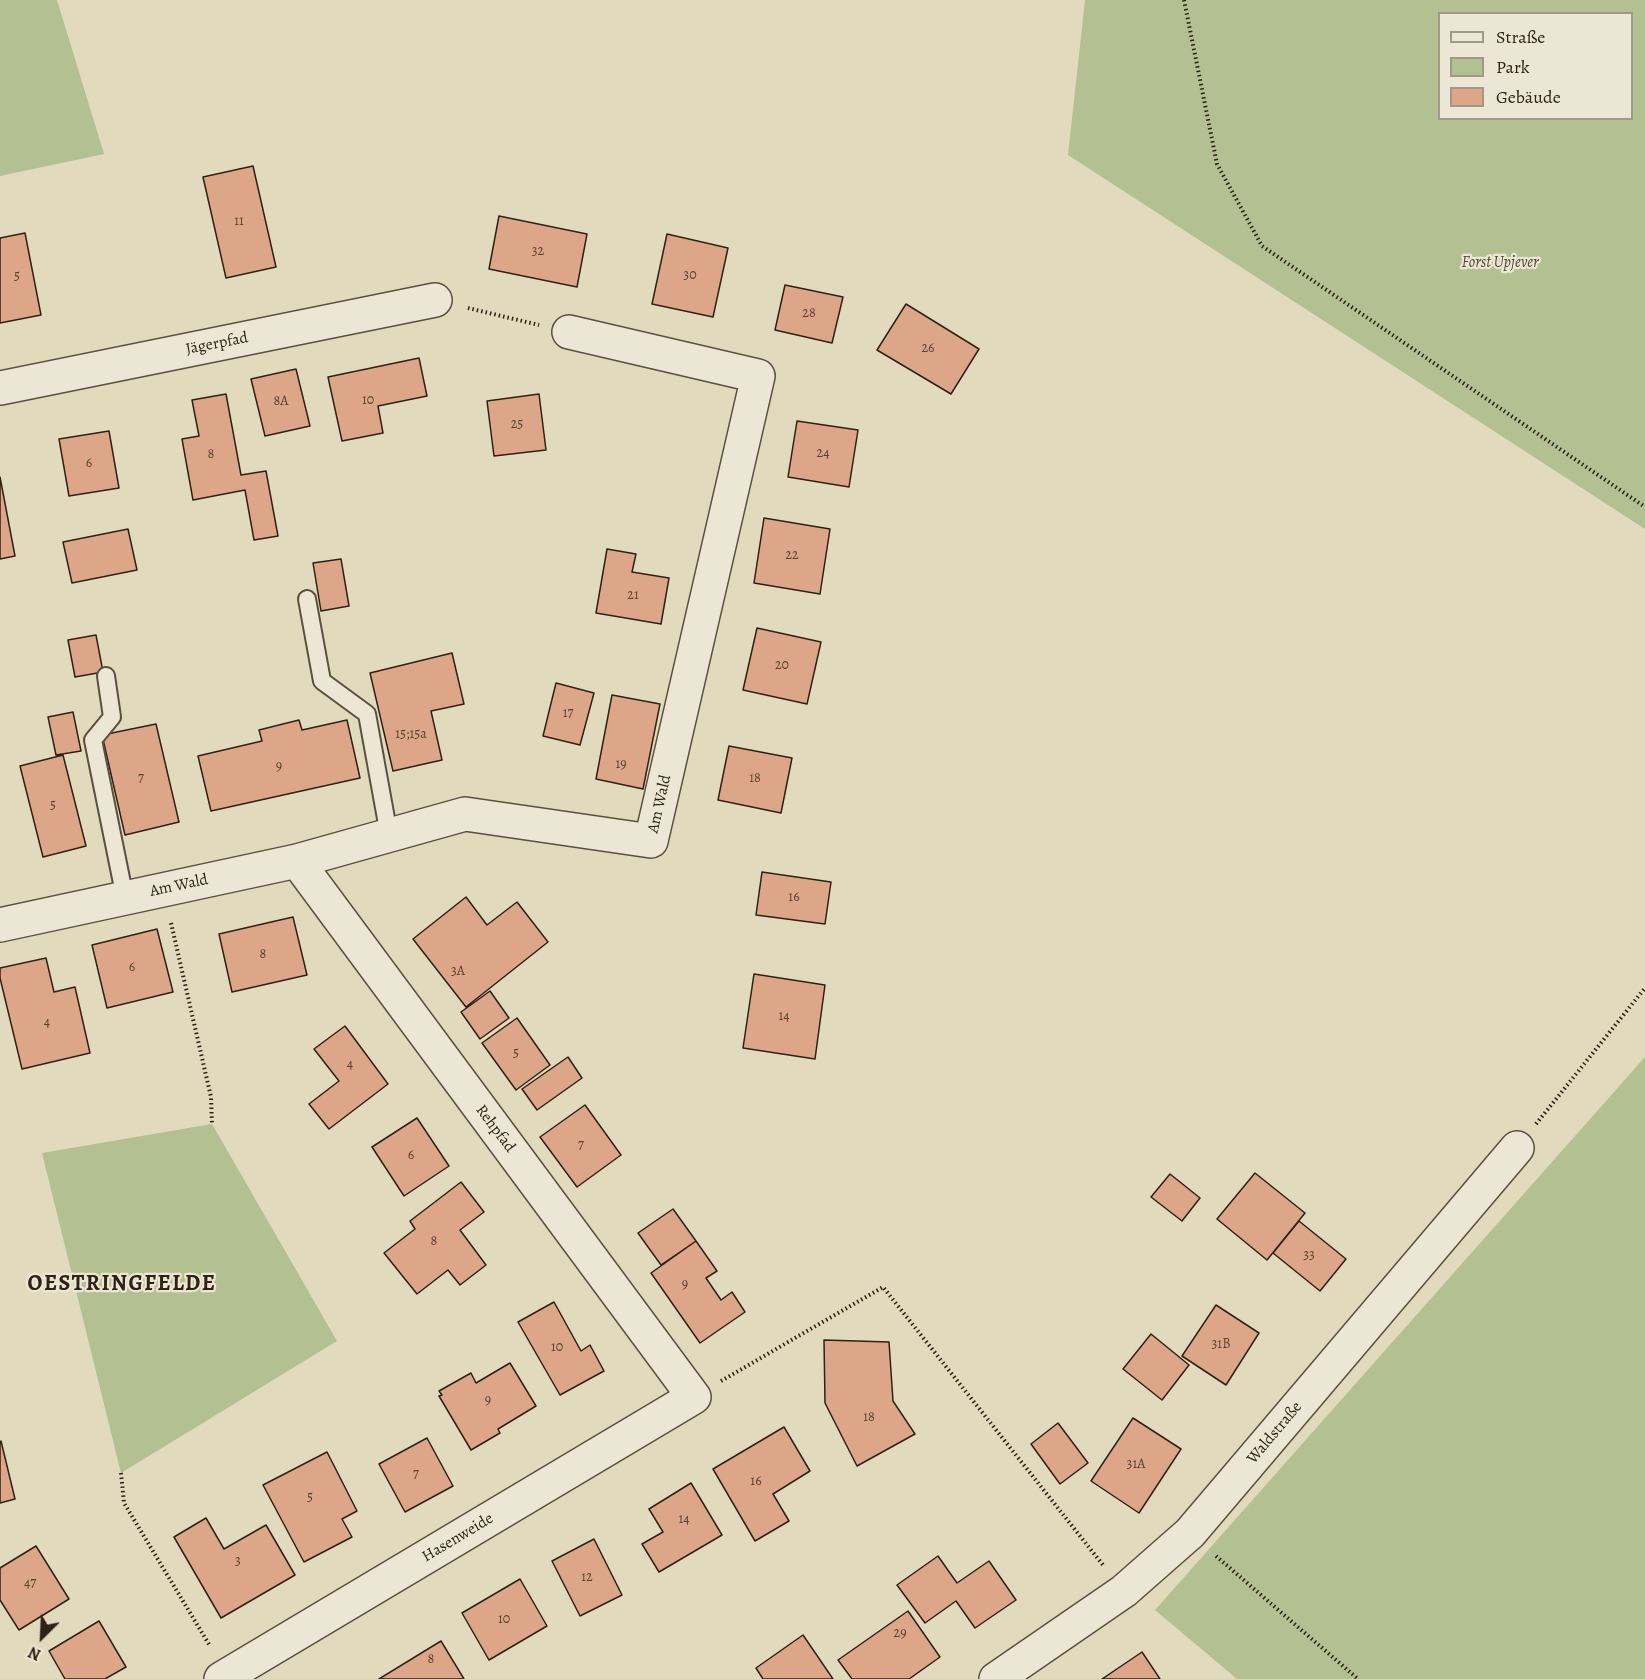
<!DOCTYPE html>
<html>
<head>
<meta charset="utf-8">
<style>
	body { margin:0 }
	#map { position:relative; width:1645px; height:1679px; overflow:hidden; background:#e2dabd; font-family:Alegreya,serif }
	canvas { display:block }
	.legend { position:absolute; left:1438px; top:12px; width:195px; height:108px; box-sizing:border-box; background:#ece7d4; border:2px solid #a09888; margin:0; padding:8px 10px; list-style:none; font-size:18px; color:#2e2115 }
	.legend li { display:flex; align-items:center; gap:12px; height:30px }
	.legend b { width:30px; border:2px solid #a09888 }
	.north { position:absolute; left:12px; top:1607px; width:60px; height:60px; -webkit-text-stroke:4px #ece7d4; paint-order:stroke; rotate:204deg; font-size:16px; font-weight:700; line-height:24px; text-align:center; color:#2e2115 }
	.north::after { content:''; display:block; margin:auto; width:21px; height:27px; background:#2e2115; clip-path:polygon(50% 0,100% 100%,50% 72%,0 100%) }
</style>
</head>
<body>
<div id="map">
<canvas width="1645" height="1679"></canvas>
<ul class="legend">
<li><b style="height:8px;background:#ece7d4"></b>Straße</li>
<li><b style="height:16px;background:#b2c092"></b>Park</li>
<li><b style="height:16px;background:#dea689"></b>Gebäude</li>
</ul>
<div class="north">N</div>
</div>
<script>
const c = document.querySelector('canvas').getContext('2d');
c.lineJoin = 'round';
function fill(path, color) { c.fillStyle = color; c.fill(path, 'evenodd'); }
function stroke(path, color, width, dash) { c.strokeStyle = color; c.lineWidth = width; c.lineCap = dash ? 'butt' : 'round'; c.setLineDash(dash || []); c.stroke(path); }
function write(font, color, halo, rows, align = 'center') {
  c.font = font + ' Alegreya,serif'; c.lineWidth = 4.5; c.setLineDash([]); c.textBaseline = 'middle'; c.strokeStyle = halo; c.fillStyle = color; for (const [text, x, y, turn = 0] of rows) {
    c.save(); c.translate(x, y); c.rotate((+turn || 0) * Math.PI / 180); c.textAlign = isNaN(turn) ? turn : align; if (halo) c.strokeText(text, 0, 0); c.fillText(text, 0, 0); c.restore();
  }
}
fill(new Path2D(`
	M0,0H57L104,154L0,176Z
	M1085,0H1645V529L1068,155ZM1440,14H1632V118H1440Z
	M1645,1057V1679H1237L1155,1610Z
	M212,1124L337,1341L121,1473L42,1153Z`), '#b2c092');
const building = new Path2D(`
	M253,166L276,267L226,278L203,177Z
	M499,216L587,234L577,287L489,269Z
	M25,233L41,315L0,323V238Z
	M667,234L728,248L713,317L652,304Z
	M785,285L843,297L832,343L775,330Z
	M906,304L979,349L951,394L877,350Z
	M419,358L427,396L378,406L383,433L342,441L328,377Z
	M296,369L310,426L265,436L251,379Z
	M226,394L241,475L266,471L278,536L254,540L245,490L193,500L182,439L199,436L192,400Z
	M539,394L546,450L494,456L487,401Z
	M797,421L858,430L849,487L788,477Z
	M109,431L119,488L69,496L59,439Z
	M0,477L15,556L0,559Z
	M764,518L830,529L820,594L754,583Z
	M128,529L137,570L72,583L63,542Z
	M607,549L636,554L632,572L669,578L661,624L596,613Z
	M341,559L349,606L321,611L313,563Z
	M757,628L821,642L807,704L743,690Z
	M96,635L103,672L75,677L68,640Z
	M452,653L464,704L431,711L442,760L393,771L370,673Z
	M556,683L594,693L580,745L543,736Z
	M612,695L660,704L643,789L596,779Z
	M73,712L81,751L56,755L48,717Z
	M299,720L302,730L347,720L360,778L211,811L198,756L262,741L259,730Z
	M156,724L179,822L125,835L102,735Z
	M729,746L792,758L781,813L718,800Z
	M63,755L86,846L43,857L20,766Z
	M762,872L831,882L825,924L756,915Z
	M466,897L487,925L517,902L548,942L466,1007L413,939Z
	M293,917L307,975L232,992L219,934Z
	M157,929L173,992L107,1008L92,945Z
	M46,958L54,992L75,987L90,1053L22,1069L0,978V968Z
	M754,974L825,985L815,1059L743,1048Z
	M490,991L509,1018L480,1039L461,1012Z
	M517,1018L550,1065L516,1090L482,1043Z
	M345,1026L388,1084L329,1129L309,1104L339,1081L314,1049Z
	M568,1057L582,1078L537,1110L522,1089Z
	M585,1105L621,1155L577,1187L540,1137Z
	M417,1118L449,1166L404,1196L372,1147Z
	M1255,1173L1305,1213L1267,1260L1217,1219Z
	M1170,1174L1200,1198L1182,1221L1151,1197Z
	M461,1182L484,1212L460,1230L486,1265L460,1285L448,1270L417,1294L384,1253L415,1229L410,1221Z
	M673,1209L696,1241L661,1265L638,1233Z
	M1299,1221L1346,1259L1320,1291L1273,1253Z
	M696,1241L717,1271L706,1278L721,1300L732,1292L745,1312L700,1343L651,1273Z
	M554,1302L581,1351L590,1345L604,1371L560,1395L518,1322Z
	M1216,1305L1259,1333L1226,1385L1182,1356Z
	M1151,1334L1189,1365L1162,1400L1123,1369Z
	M824,1340L889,1342L893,1401L915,1434L857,1466L825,1403Z
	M510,1363L536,1406L498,1429L500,1433L471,1450L439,1396L442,1395L439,1391L471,1373L476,1383Z
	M1133,1418L1181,1449L1139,1513L1091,1481Z
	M1058,1423L1088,1463L1060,1484L1031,1444Z
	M784,1427L810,1471L773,1494L789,1521L755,1541L713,1469Z
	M427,1438L453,1486L405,1512L379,1464Z
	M1,1441L15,1499L0,1503V1442Z
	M327,1452L357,1511L342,1519L352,1537L304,1562L263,1485Z
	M691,1483L722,1535L659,1572L642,1544L663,1532L649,1509Z
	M206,1518L224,1549L266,1525L295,1575L221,1618L174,1537Z
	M594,1539L622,1595L580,1616L552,1561Z
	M36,1546L69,1599L19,1630L0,1600V1568Z
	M938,1556L957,1583L989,1561L1016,1600L975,1628L956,1601L925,1623L897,1585Z
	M520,1579L547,1626L489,1660L462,1613Z
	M908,1611L940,1657L909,1679H852L838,1660Z
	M99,1621L126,1667L105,1679H65L49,1651Z
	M803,1635L833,1679H763L756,1668Z
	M441,1641L464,1679H379Z
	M1142,1652L1160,1679H1102Z`);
fill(building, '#dea689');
stroke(building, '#2e2115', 1.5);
const service = new Path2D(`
	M307,599L322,681L367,714L389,835
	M106,676L112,717L93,740L125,898`);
const minor = new Path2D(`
	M0,388L435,300
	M0,925L297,861L465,814L651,841L758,376L569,332
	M221,1679L694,1397L297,861
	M996,1679L1124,1591L1190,1533L1517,1148`);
stroke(service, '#5b4f3f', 20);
stroke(minor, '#5b4f3f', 36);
stroke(new Path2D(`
	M1184,0L1217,164L1262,246L1645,507
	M468,308L539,325
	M171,923L211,1097L212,1124
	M1536,1124L1645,988
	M721,1381L883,1287L1103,1565
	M121,1473L124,1503L210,1646
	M1216,1556L1358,1679`), '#2e2115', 4, [1.5, 3]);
stroke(service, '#ece7d4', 16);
stroke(minor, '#ece7d4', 33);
write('14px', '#5a4232', null, [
	["11",239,222],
	["32",538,252],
	["30",690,276],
	["5",17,277],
	["28",809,314],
	["26",928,349],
	["10",368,401],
	["8A",281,402],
	["25",517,425],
	["24",823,454],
	["8",211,455],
	["6",89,464],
	["22",792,556],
	["21",633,596],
	["20",782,666],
	["17",568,714],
	["15;15a",411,735],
	["19",621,765],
	["9",279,767],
	["7",141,779],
	["18",755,779],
	["5",53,806],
	["16",794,898],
	["8",263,955],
	["6",132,968],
	["3A",458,972],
	["14",784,1017],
	["4",47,1023],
	["5",516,1054],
	["4",350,1065],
	["7",581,1146],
	["6",411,1156],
	["8",434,1242],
	["33",1309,1256],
	["9",685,1285],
	["31B",1221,1345],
	["10",557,1348],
	["9",488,1401],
	["18",869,1418],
	["31A",1136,1465],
	["7",416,1475],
	["16",756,1482],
	["5",310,1498],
	["14",684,1520],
	["3",238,1562],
	["12",587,1578],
	["47",30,1584],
	["10",504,1620],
	["29",900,1634],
	["8",431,1660]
]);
write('italic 16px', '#4f4934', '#ece7d4', [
	["Forst Upjever",1500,263]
]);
write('16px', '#2e2115', '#ece7d4', [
	["Jägerpfad",217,344,-11],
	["Am Wald",660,804,-77],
	["Am Wald",179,886,-12],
	["Rehpfad",495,1129,53],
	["Waldstraße",1275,1433,-50],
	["Hasenweide",458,1538,-31]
]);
c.letterSpacing = '1.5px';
write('bold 22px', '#2e2115', '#ece7d4', [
	["OESTRINGFELDE",122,1285]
]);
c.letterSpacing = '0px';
</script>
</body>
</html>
